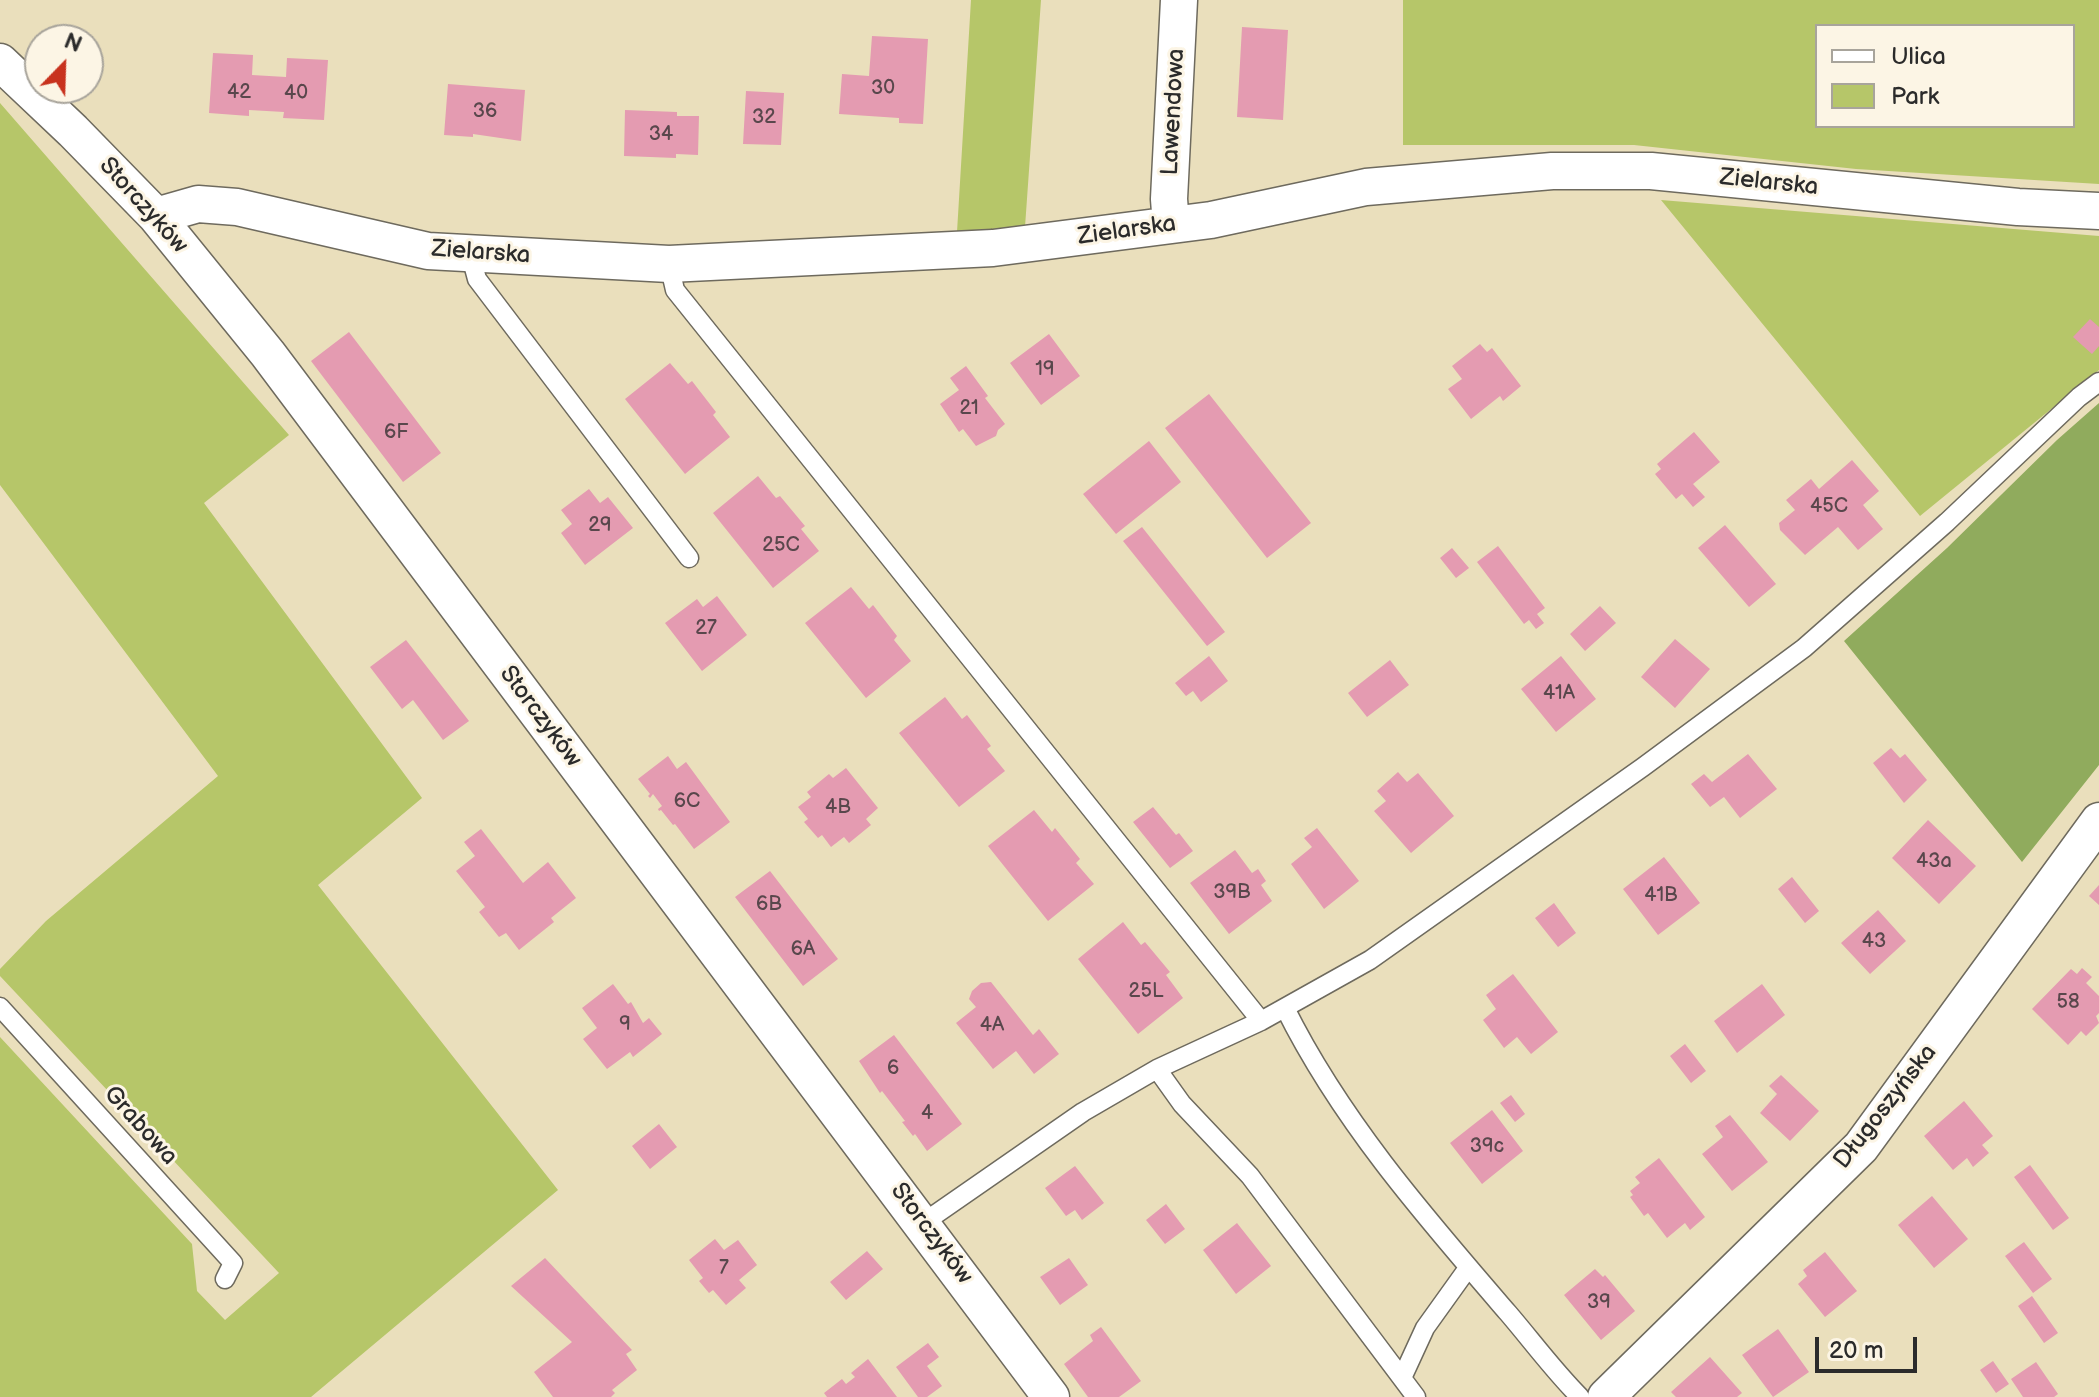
<!DOCTYPE html>
<html>
<head>
<meta charset="utf-8">
<style>
	body { margin:0 }
	#map { position:relative; width:2099px; height:1397px; overflow:hidden; background:#eadfbc; font-family:"Balsamiq Sans",sans-serif }
	canvas { display:block }
	.legend { position:absolute; left:1815px; top:24px; width:260px; height:104px; box-sizing:border-box; background:#fcf5e5; border:2px solid #a8a49b; margin:0; padding:10px 14px; list-style:none; font-size:24px; color:#2b2b2b }
	.legend li { display:flex; align-items:center; gap:16px; height:40px }
	.legend b { width:40px; border:2px solid #a8a49b }
	.north { position:absolute; left:24px; top:24px; width:80px; height:80px; box-sizing:border-box; background:#fcf5e5; border:2px solid #a8a49b; border-radius:50%; rotate:23deg; font-size:22px; font-weight:700; line-height:32px; text-align:center; color:#2b2b2b }
	.north::after { content:''; display:block; margin:auto; width:28px; height:36px; background:#c8321e; clip-path:polygon(50% 0,100% 100%,50% 72%,0 100%) }
	.scale { position:absolute; left:1815px; top:1337px; width:102px; height:36px; box-sizing:border-box; border:4px solid #2b2b2b; border-top:0; padding-left:10px; font-size:24px; line-height:28px; white-space:nowrap; color:#2b2b2b; -webkit-text-stroke:6px #fcf5e5; paint-order:stroke }
</style>
</head>
<body>
<div id="map">
<canvas width="2099" height="1397"></canvas>
<ul class="legend">
<li><b style="height:10px;background:#fff"></b>Ulica</li>
<li><b style="height:22px;background:#b6c669"></b>Park</li>
</ul>
<div class="north">N</div>
<div class="scale">20 m</div>
</div>
<script>
const c = document.querySelector('canvas').getContext('2d');
c.lineJoin = 'round';
function fill(path, color) { c.fillStyle = color; c.fill(path, 'evenodd'); }
function stroke(path, color, width, dash) { c.strokeStyle = color; c.lineWidth = width; c.lineCap = dash ? 'butt' : 'round'; c.setLineDash(dash || []); c.stroke(path); }
function write(font, color, halo, rows, align = 'center') {
  c.font = font + ' "Balsamiq Sans",sans-serif'; c.lineWidth = 6; c.setLineDash([]); c.textBaseline = 'middle'; c.strokeStyle = halo; c.fillStyle = color; for (const [text, x, y, turn = 0] of rows) {
    c.save(); c.translate(x, y); c.rotate((+turn || 0) * Math.PI / 180); c.textAlign = isNaN(turn) ? turn : align; if (halo) c.strokeText(text, 0, 0); c.fillText(text, 0, 0); c.restore();
  }
}
fill(new Path2D(`
	M971,0H1041L1025,227L957,232Z
	M1403,0H2099V184L1856,169L1634,145H1403ZM1817,26H2073V126H1817Z
	M0,103L289,435L204,503L422,798L318,885L558,1190L311,1397H0V1037L192,1244L197,1291L225,1320L279,1273L0,976V969L46,921L218,776L0,485Z
	M1661,200L2099,236V370L1920,516Z`), '#b6c669');
fill(new Path2D(`
	M2099,403V765L2022,862L1844,641L1947,548L2057,440Z`), '#90ab5d');
fill(new Path2D(`
	M1242,27L1288,30L1283,120L1237,117Z
	M872,36L928,39L923,124L899,123V118L839,114L842,74L869,76Z
	M213,53L253,55L252,75L286,77L287,58L328,60L324,120L283,118L284,112L249,110V116L209,113Z
	M448,84L525,90L521,141L473,134V137L444,135Z
	M746,91L784,93L781,145L743,144Z
	M625,110L677,112V116H699L698,155L676,154V158L624,156Z
	M2090,319L2099,327V346L2092,354L2073,337Z
	M349,332L441,453L403,482L311,361Z
	M1049,334L1080,376L1041,405L1010,363Z
	M1480,344L1487,352L1492,348L1521,386L1503,401L1500,396L1471,419L1448,389L1462,379L1452,366Z
	M670,363L688,384L692,381L716,412L713,415L730,437L685,474L625,399Z
	M966,366L988,396L985,398L1005,424L998,430L996,436L976,446L963,429L959,432L940,404L959,390L950,378Z
	M1209,394L1311,523L1267,558L1165,428Z
	M1694,432L1720,462L1693,484L1705,497L1693,507L1682,494L1676,499L1655,474L1661,469L1657,464Z
	M1149,441L1181,482L1116,534L1083,494Z
	M1852,460L1879,491L1863,505L1883,529L1858,550L1838,527L1805,555L1780,530L1779,523L1795,510L1786,500L1811,479L1819,489Z
	M758,476L776,498L780,496L805,526L801,529L819,551L773,588L713,513Z
	M589,489L600,503L608,497L633,528L585,565L561,533L572,524L561,510Z
	M1725,525L1776,584L1749,607L1698,548Z
	M1142,527L1225,632L1207,646L1123,541Z
	M1498,546L1545,608L1537,614L1544,623L1536,629L1529,620L1524,624L1477,562Z
	M1452,548L1469,568L1456,578L1440,558Z
	M851,587L869,609L873,605L897,636L894,640L911,661L866,698L805,623Z
	M717,596L747,635L702,671L665,623L697,599L703,607Z
	M1600,606L1616,623L1585,651L1570,634Z
	M1675,639L1710,669L1675,708L1641,677Z
	M406,640L469,721L443,740L413,700L402,709L370,667Z
	M1209,656L1228,681L1201,702L1193,691L1186,696L1175,683Z
	M1561,656L1596,699L1556,732L1521,689Z
	M1390,660L1409,685L1367,717L1348,693Z
	M945,697L962,719L967,715L991,746L987,749L1005,771L959,807L899,733Z
	M1891,748L1900,758L1905,754L1927,780L1904,803L1873,763Z
	M1748,754L1777,789L1740,818L1724,797L1710,807L1691,784L1704,774L1712,782Z
	M668,756L677,769L686,762L730,822L694,849L675,824L673,825L661,810L659,811L658,809L662,806L653,794L650,798L648,796L650,794L638,779Z
	M846,768L878,808L866,819L871,825L849,843L844,837L831,847L822,835L818,838L804,822L808,819L798,807L811,797L807,792L829,774L833,778Z
	M1398,772L1407,782L1418,773L1454,816L1411,853L1374,811L1386,801L1377,791Z
	M1153,807L1176,835L1179,833L1193,851L1170,868L1133,822Z
	M1034,810L1052,832L1055,828L1080,859L1076,863L1094,884L1048,921L988,846Z
	M1928,820L1976,866L1939,904L1892,858Z
	M1317,828L1359,881L1324,909L1291,864L1312,847L1304,838Z
	M481,829L523,883L548,862L576,898L551,918L554,922L519,950L506,933L499,937L479,912L485,907L456,871L475,856L464,842Z
	M1235,850L1252,873L1258,869L1266,881L1261,885L1272,901L1229,934L1190,883Z
	M1664,857L1700,903L1658,935L1623,889Z
	M770,871L838,959L803,986L735,897Z
	M1792,877L1819,911L1805,923L1778,889Z
	M2099,885V905L2089,896Z
	M1554,903L1576,933L1558,947L1535,918Z
	M1878,910L1906,941L1870,974L1841,943Z
	M1123,922L1141,945L1145,942L1170,972L1166,975L1183,998L1138,1034L1078,959Z
	M2082,968L2092,977L2086,983L2099,996V1013L2096,1016L2099,1023L2086,1036L2081,1031L2068,1045L2032,1009L2071,969L2077,974Z
	M1513,974L1558,1032L1531,1054L1517,1037L1504,1048L1483,1020L1496,1009L1486,995Z
	M991,982L1033,1035L1039,1029L1059,1054L1034,1074L1016,1051L993,1069L956,1023L976,1007L969,999L972,991L981,983Z
	M613,984L628,1004L631,1002L643,1023L649,1018L662,1034L633,1057L630,1052L607,1069L583,1039L597,1028L582,1008Z
	M1762,984L1785,1015L1737,1053L1714,1021Z
	M894,1035L962,1124L927,1151L915,1134L913,1136L902,1122L905,1121L882,1091L880,1093L859,1061Z
	M1685,1044L1706,1071L1691,1083L1670,1056Z
	M1781,1075L1819,1111L1790,1141L1760,1113L1777,1094L1769,1086Z
	M1511,1095L1525,1114L1515,1122L1500,1103Z
	M1964,1101L1993,1136L1982,1145L1989,1153L1973,1167L1967,1158L1953,1170L1924,1136Z
	M1492,1110L1523,1151L1482,1184L1450,1143Z
	M1730,1115L1768,1162L1732,1191L1702,1154L1723,1137L1715,1126Z
	M659,1124L677,1147L650,1169L632,1146Z
	M1659,1158L1705,1217L1690,1230L1685,1223L1667,1238L1648,1213L1644,1216L1630,1197L1633,1195L1630,1191L1640,1183L1635,1177Z
	M2030,1165L2069,1218L2053,1230L2014,1177Z
	M1075,1166L1104,1203L1082,1220L1075,1210L1066,1216L1045,1188Z
	M1932,1196L1968,1239L1934,1268L1898,1225Z
	M1166,1204L1185,1229L1165,1244L1146,1220Z
	M1237,1223L1271,1266L1236,1294L1203,1250Z
	M715,1239L724,1250L738,1240L757,1265L739,1280L746,1288L726,1305L713,1290L709,1293L699,1281L703,1278L689,1260Z
	M2024,1242L2052,1279L2033,1293L2005,1256Z
	M867,1251L883,1269L846,1300L830,1282Z
	M1825,1252L1857,1291L1825,1317L1798,1284L1807,1276L1803,1270Z
	M545,1258L632,1350L626,1354L637,1370L612,1390L615,1393L611,1397H553L534,1372L572,1342L511,1286Z
	M1069,1258L1088,1285L1060,1305L1040,1277Z
	M1595,1269L1603,1277L1605,1275L1635,1311L1601,1340L1564,1295Z
	M2032,1296L2058,1333L2044,1343L2018,1306Z
	M1101,1327L1141,1381L1119,1397H1088L1064,1364L1093,1341L1090,1335Z
	M1778,1329L1809,1372L1773,1397L1742,1355Z
	M928,1343L939,1357L927,1366L942,1386L927,1397H918L896,1367Z
	M1710,1357L1742,1393L1737,1397H1676L1671,1392Z
	M868,1359L897,1397H827L824,1393L842,1379L846,1384L855,1377L851,1373Z
	M1993,1361L2009,1384L1996,1393L1980,1370Z
	M2036,1362L2058,1394L2054,1397H2023L2011,1379Z`), '#e49bb1');
const lane = new Path2D(`
	M470,253L477,279L689,558
	M669,264L675,290L1261,1021
	M0,1007L233,1263L225,1279
	M1285,1008C1341,1121 1426,1218 1508,1313C1532,1341 1554,1371 1580,1397
	M1157,1069L1182,1104L1250,1176L1416,1397
	M923,1223L1083,1112L1157,1069L1261,1021L1370,960L1643,767L1804,648L1947,522L2079,397L2099,382
	M1402,1378L1425,1328L1468,1268`);
const street = new Path2D(`
	M0,62L73,131L156,216L268,354L1051,1397
	M156,216L198,204L237,207L428,251L669,264L993,248L1211,220L1366,187L1552,171H1651L2018,207L2099,211
	M1171,225L1169,199L1179,0
	M1606,1397L1861,1147L2099,821`);
stroke(lane, '#6e6a5e', 21);
stroke(street, '#6e6a5e', 39);
stroke(lane, '#fff', 18);
stroke(street, '#fff', 36);
write('20px', '#59474c', null, [
	["30",883,89],
	["42",239,93],
	["40",296,94],
	["36",485,112],
	["32",764,118],
	["34",661,135],
	["19",1045,370],
	["21",969,409],
	["6F",396,433],
	["45C",1829,507],
	["29",600,526],
	["25C",781,546],
	["27",706,629],
	["41A",1559,694],
	["6C",687,802],
	["4B",838,808],
	["43a",1934,862],
	["39B",1232,893],
	["41B",1661,896],
	["6B",769,905],
	["43",1874,942],
	["6A",803,950],
	["25L",1146,992],
	["58",2068,1003],
	["9",625,1025],
	["4A",992,1026],
	["6",893,1069],
	["4",927,1114],
	["39c",1487,1147],
	["7",724,1269],
	["39",1599,1303]
]);
write('24px', '#2b2b2b', '#fcf5e5', [
	["Lawendowa",1174,112,-87],
	["Zielarska",1769,183,6],
	["Storczyków",143,206,48],
	["Zielarska",1127,231,-8],
	["Zielarska",481,253,4],
	["Storczyków",540,717,53],
	["Długoszyńska",1886,1107,-52],
	["Grabowa",140,1126,48],
	["Storczyków",931,1234,53]
]);
</script>
</body>
</html>
